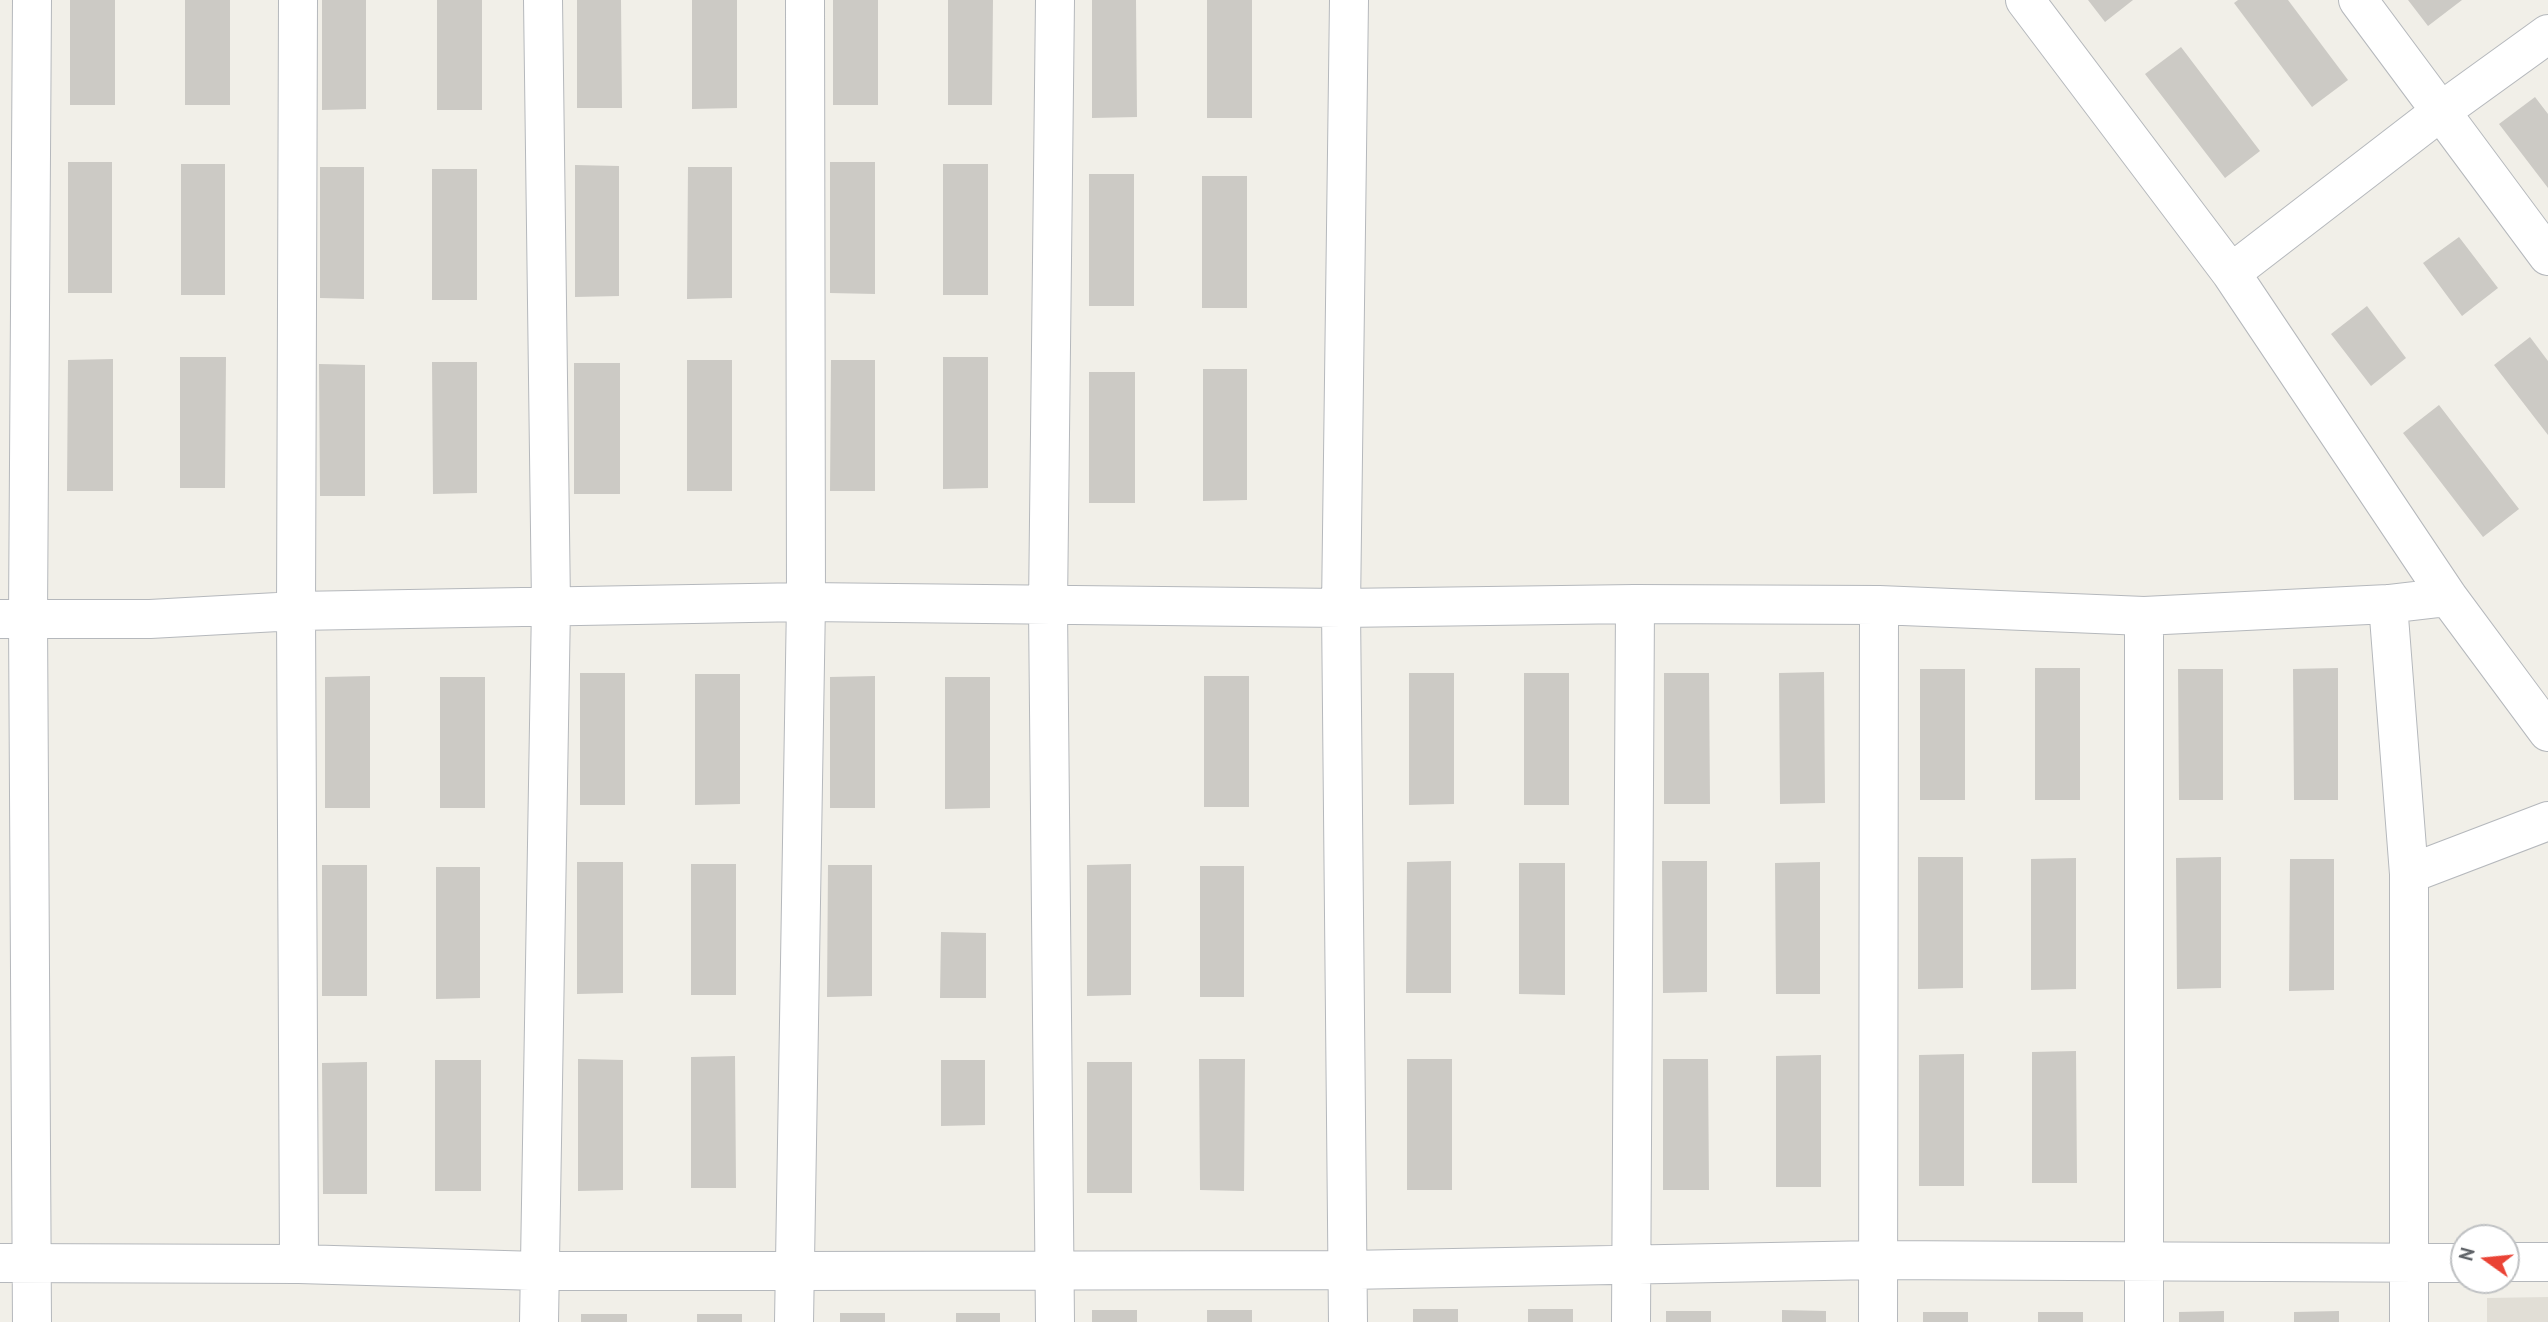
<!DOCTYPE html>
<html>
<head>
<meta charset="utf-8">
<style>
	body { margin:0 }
	#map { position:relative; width:2548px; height:1322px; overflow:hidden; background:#f1efe8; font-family:"PT Sans",sans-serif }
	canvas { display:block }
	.north { position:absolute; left:2450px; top:1224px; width:70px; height:70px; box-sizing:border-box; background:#fff; border:2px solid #bfc1c3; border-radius:50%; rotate:285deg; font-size:19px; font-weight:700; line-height:28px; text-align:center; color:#5f6368 }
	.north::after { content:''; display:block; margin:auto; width:24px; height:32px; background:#ea4335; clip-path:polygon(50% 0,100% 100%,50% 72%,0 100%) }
</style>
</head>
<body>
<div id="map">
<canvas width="2548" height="1322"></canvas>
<div class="north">N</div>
</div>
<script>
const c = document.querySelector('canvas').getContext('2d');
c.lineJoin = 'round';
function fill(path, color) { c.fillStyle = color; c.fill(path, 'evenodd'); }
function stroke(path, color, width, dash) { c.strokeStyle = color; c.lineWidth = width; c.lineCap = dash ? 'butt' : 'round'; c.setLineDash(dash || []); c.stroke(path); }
fill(new Path2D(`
	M2548,1297V1322H2487V1298Z`), '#e1ded6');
fill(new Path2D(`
	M70,0H115V105H70Z
	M185,0H230V105H185Z
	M322,0H366V109L322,110Z
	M437,0H482V110H437Z
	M577,0H621L622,108H577Z
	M692,0H737V108L692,109Z
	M833,0H878V105H833Z
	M948,0H993L992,105H948Z
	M1092,0H1136L1137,117L1092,118Z
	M1207,0H1252V118H1207Z
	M2088,0H2133L2105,22Z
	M2238,0H2288L2348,80L2312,107L2234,3Z
	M2408,0H2462L2428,26Z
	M2181,47L2260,151L2225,178L2145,74Z
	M2535,97L2548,114V188L2499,124Z
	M68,162H112V293H68Z
	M830,162H875V294L830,293Z
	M181,164H225V295H181Z
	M943,164H988V295H943Z
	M575,165L619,166V296L575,297Z
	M320,167H364V299L320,298Z
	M688,167H732V298L687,299Z
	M432,169H477V300H432Z
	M1089,174H1134V306H1089Z
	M1202,176H1247V308H1202Z
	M2459,237L2498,288L2462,316L2423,263Z
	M2367,306L2406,358L2371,386L2331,334Z
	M2530,337L2548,361V435L2494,365Z
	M180,357H226L225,488H180Z
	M943,357H988V488L943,489Z
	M113,359V491H67L68,360Z
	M687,360H732V491H687Z
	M831,360H875V491H830Z
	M432,362H477V493L433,494Z
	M574,363H620V494H574Z
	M319,364L365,365V496H320Z
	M1203,369H1247V500L1203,501Z
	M1089,372H1135V503H1089Z
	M2439,405L2519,509L2483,537L2403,433Z
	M2035,668H2080V800H2035Z
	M2338,668V800H2294L2293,669Z
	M1920,669H1965V800H1920Z
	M2178,669H2223V800H2179Z
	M1824,672L1825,803L1780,804L1779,673Z
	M580,673H625V805H580Z
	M1409,673H1454V804L1409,805Z
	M1524,673H1569V805H1524Z
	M1664,673H1709L1710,804H1664Z
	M695,674H740V804L695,805Z
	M370,676V808H325V677Z
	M875,676V808H830V677Z
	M1204,676H1249V807H1204Z
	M440,677H485V808H440Z
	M945,677H990V808L945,809Z
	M1918,857H1963V988L1918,989Z
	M2221,857V988L2177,989L2176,858Z
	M2076,858V989L2031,990V859Z
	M2290,859H2334V990L2289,991Z
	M1451,861V993H1406L1407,862Z
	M1662,861H1707V992L1663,993Z
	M577,862H623V993L577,994Z
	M1820,862V994H1776L1775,863Z
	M1519,863H1565V995L1519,994Z
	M691,864H736V995H691Z
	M1131,864V995L1087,996V865Z
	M322,865H367V996H322Z
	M828,865H872V996L827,997Z
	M1200,866H1244V997H1200Z
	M436,867H480V998L436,999Z
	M941,932L986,933V998H940Z
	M2076,1051L2077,1183H2032V1052Z
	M1964,1054V1186H1919V1055Z
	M1821,1055V1187H1776V1056Z
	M735,1056L736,1188H691V1057Z
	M578,1059L623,1060V1190L578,1191Z
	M1199,1059H1245L1244,1191L1200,1190Z
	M1407,1059H1452V1190H1407Z
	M1663,1059H1708L1709,1190H1663Z
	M435,1060H481V1191H435Z
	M941,1060H985V1125L941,1126Z
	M367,1062V1194H323L322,1063Z
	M1087,1062H1132V1193H1087Z
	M1413,1309H1458V1322H1413Z
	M1528,1309H1573V1322H1528Z
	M1092,1310H1137V1322H1092Z
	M1207,1310H1252V1322H1207Z
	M1782,1310L1826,1311V1322H1782Z
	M1666,1311H1711V1322H1666Z
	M2224,1311V1322H2179V1312Z
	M2339,1311V1322H2294V1312Z
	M1923,1312H1968V1322H1923Z
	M2038,1312H2083V1322H2038Z
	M840,1313H885V1322H840Z
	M956,1313H1000V1322H956Z
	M581,1314H627V1322H581Z
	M697,1314H742V1322H697Z`), '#cccac5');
const minor = new Path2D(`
	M298,0L296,611L299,1264
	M2025,0L2231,273L2448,597L2548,732
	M2358,0L2548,256
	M2231,273L2440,112L2548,34
	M2388,604L2409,874V1322
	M2144,616V1322
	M0,619H150L296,611L806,602L1341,608L1635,604L1879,605L2144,616L2388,604L2448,597
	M2409,874L2548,821
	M2506,1262H2548
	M0,1263L299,1264L538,1271H794L1347,1270L1877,1260L2464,1263
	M32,1322L28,617L32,0
	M539,1322L551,605L543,0
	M794,1322L806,602L805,0
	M1055,1322L1048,607L1055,0
	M1348,1322L1341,608L1349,0
	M1631,1322L1635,604
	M1878,1322L1879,605`);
stroke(minor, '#b5b8bc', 40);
stroke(minor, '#fff', 38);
</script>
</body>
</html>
